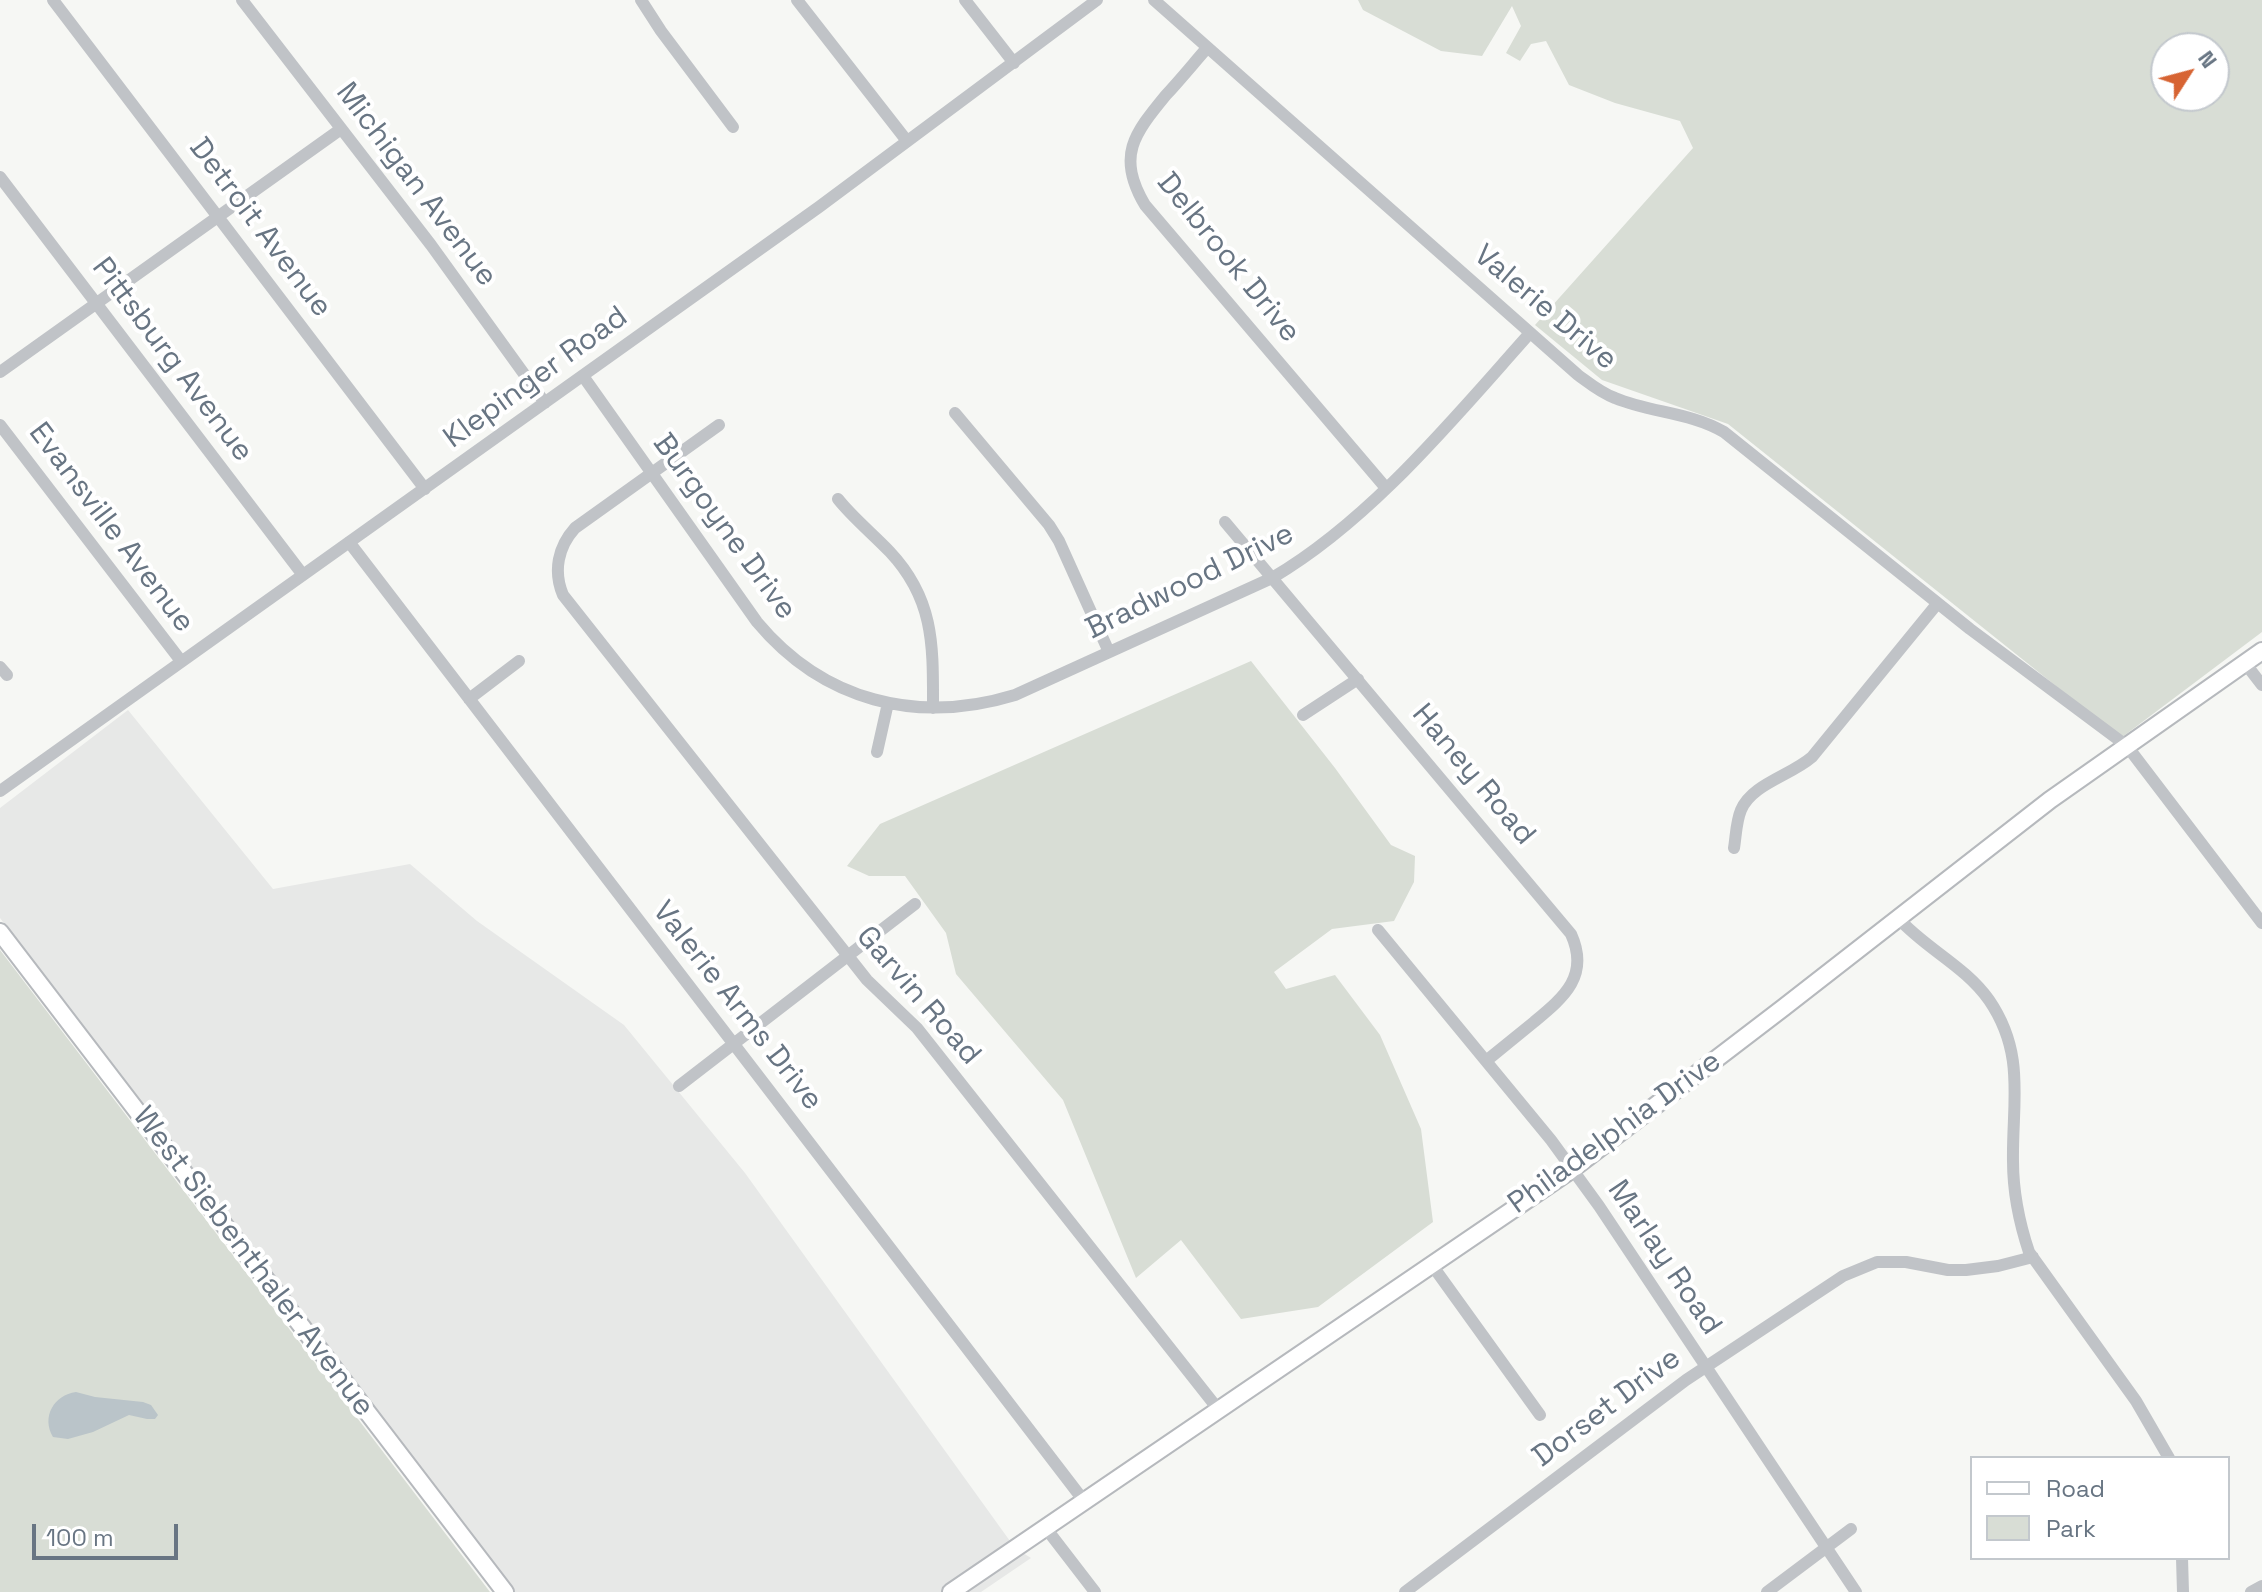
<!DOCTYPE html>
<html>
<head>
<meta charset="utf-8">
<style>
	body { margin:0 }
	#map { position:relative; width:2262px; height:1592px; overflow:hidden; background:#f6f7f4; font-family:"Space Grotesk",sans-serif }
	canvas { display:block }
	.legend { position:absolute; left:1970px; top:1456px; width:260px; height:104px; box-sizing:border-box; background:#fff; border:2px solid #c3c8cd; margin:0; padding:10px 14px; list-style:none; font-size:24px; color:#687583 }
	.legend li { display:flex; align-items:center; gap:16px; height:40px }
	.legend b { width:40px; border:2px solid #c3c8cd }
	.north { position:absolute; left:2150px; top:32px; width:80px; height:80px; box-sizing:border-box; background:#fff; border:2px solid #c3c8cd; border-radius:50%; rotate:54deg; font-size:22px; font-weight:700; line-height:32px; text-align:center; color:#687583 }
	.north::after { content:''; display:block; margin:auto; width:28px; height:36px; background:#d76433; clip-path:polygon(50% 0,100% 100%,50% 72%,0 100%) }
	.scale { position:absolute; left:32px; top:1524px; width:146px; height:36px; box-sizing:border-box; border:4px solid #687583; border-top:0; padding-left:10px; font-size:24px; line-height:28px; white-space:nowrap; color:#687583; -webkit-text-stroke:6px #fff; paint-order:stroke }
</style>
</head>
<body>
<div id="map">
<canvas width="2262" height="1592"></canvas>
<ul class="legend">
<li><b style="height:10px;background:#fff"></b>Road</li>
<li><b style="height:22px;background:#d8ddd5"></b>Park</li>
</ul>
<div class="north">N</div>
<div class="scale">100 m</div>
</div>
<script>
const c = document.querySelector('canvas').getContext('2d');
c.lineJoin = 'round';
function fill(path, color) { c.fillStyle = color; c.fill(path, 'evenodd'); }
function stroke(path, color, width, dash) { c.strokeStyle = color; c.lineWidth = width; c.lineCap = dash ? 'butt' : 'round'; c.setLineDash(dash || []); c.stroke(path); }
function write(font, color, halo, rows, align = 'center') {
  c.font = font + ' "Space Grotesk",sans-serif'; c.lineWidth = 8; c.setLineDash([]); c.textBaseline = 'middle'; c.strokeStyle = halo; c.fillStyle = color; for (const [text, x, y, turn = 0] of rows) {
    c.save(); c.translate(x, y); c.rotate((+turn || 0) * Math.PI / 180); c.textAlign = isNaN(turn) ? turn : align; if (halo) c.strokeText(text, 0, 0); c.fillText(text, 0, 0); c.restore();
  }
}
fill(new Path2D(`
	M128,710L273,889L410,864L477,921L624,1025L745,1173L1015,1548L1031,1558L981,1592H512L0,918V808Z`), '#e7e8e7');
fill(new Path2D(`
	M1358,0H2262V632L2121,738L1728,424L1602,380L1535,325L1693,148L1680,121L1615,103L1569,85L1546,41L1531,44L1520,61L1506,53L1521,26L1512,6L1482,56L1441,51L1363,10ZM2166,48H2214V96H2166Z
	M1251,661L1335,768L1391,845L1415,856L1414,882L1394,921L1332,929L1274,972L1286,989L1335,975L1380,1035L1421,1129L1433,1222L1318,1307L1241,1319L1181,1240L1136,1278L1063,1100L956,974L946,933L905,876H869L847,866L880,824Z
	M0,950L490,1592H0Z`), '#d8ddd5');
fill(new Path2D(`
	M76,1392L95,1397L143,1402L151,1405L158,1415L155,1419H147L129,1415L93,1432L68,1439L53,1437C41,1417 54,1395 76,1392Z`), '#bac4c9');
const major = new Path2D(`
	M0,932L505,1592
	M951,1592L1571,1170L1783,1008L2050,800L2262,651`);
stroke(major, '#b6b9bd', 20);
stroke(new Path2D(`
	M53,0L425,489
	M242,0L431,245L545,403
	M641,0L661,31L733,127
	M797,0L907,141
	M965,0L1014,63
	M1154,0L1578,375C1589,383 1601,393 1615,398C1651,413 1690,412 1724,432L1970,629L2127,746L2262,923
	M1207,48C1193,64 1180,80 1166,95C1134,134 1116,156 1145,205L1386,488
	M0,177L303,575
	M0,372L341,129
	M583,376L757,622C823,701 917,725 1015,695L1272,578C1371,520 1454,418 1530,333
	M955,413L1049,525L1059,541L1109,652
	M0,425L181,661
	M719,425L575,528C558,547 553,571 563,595L867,980L917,1028L1218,1409
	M838,499C853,518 873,534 890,552C935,600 933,647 933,708
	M1225,522L1571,934C1590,976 1564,997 1534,1022C1518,1035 1502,1048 1486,1061
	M349,542L1084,1501
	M2245,663L2262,685
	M0,667L7,675
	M469,699L519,661
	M1303,715L1358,679
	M877,752L888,703
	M0,791L819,207L1097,0
	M1734,848C1736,836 1736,822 1741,810C1752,784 1790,776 1812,757L1937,604
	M1898,918C1926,949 1965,966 1989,1000C2026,1054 2012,1102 2013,1161C2013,1193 2019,1222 2029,1252L2136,1401L2169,1458
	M1378,930L1551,1140L1599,1206L1856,1592
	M679,1086L915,904
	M1432,1265L1540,1415
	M1045,1527L1095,1592
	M2182,1558L2183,1592
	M1405,1592L1686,1380L1843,1276L1877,1262H1906L1948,1270H1966L1998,1266L2033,1257
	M1767,1592L1851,1529
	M2251,1592L2262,1586`), '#c0c3c7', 12);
stroke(major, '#fff', 16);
write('30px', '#687583', '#fff', [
	["Michigan Avenue",416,185,53],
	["Detroit Avenue",260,228,53],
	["Delbrook Drive",1228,258,51],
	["Valerie Drive",1545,308,40],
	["Pittsburg Avenue",172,360,53],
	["Klepinger Road",536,378,-36],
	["Burgoyne Drive",724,527,54],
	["Evansville Avenue",111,528,53],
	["Bradwood Drive",1190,582,-26],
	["Haney Road",1473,775,50],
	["Garvin Road",918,996,49],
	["Valerie Arms Drive",737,1006,52],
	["Philadelphia Drive",1615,1133,-36],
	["Marlay Road",1664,1258,56],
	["West Siebenthaler Avenue",253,1262,53],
	["Dorset Drive",1607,1408,-37]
]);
</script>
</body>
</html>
